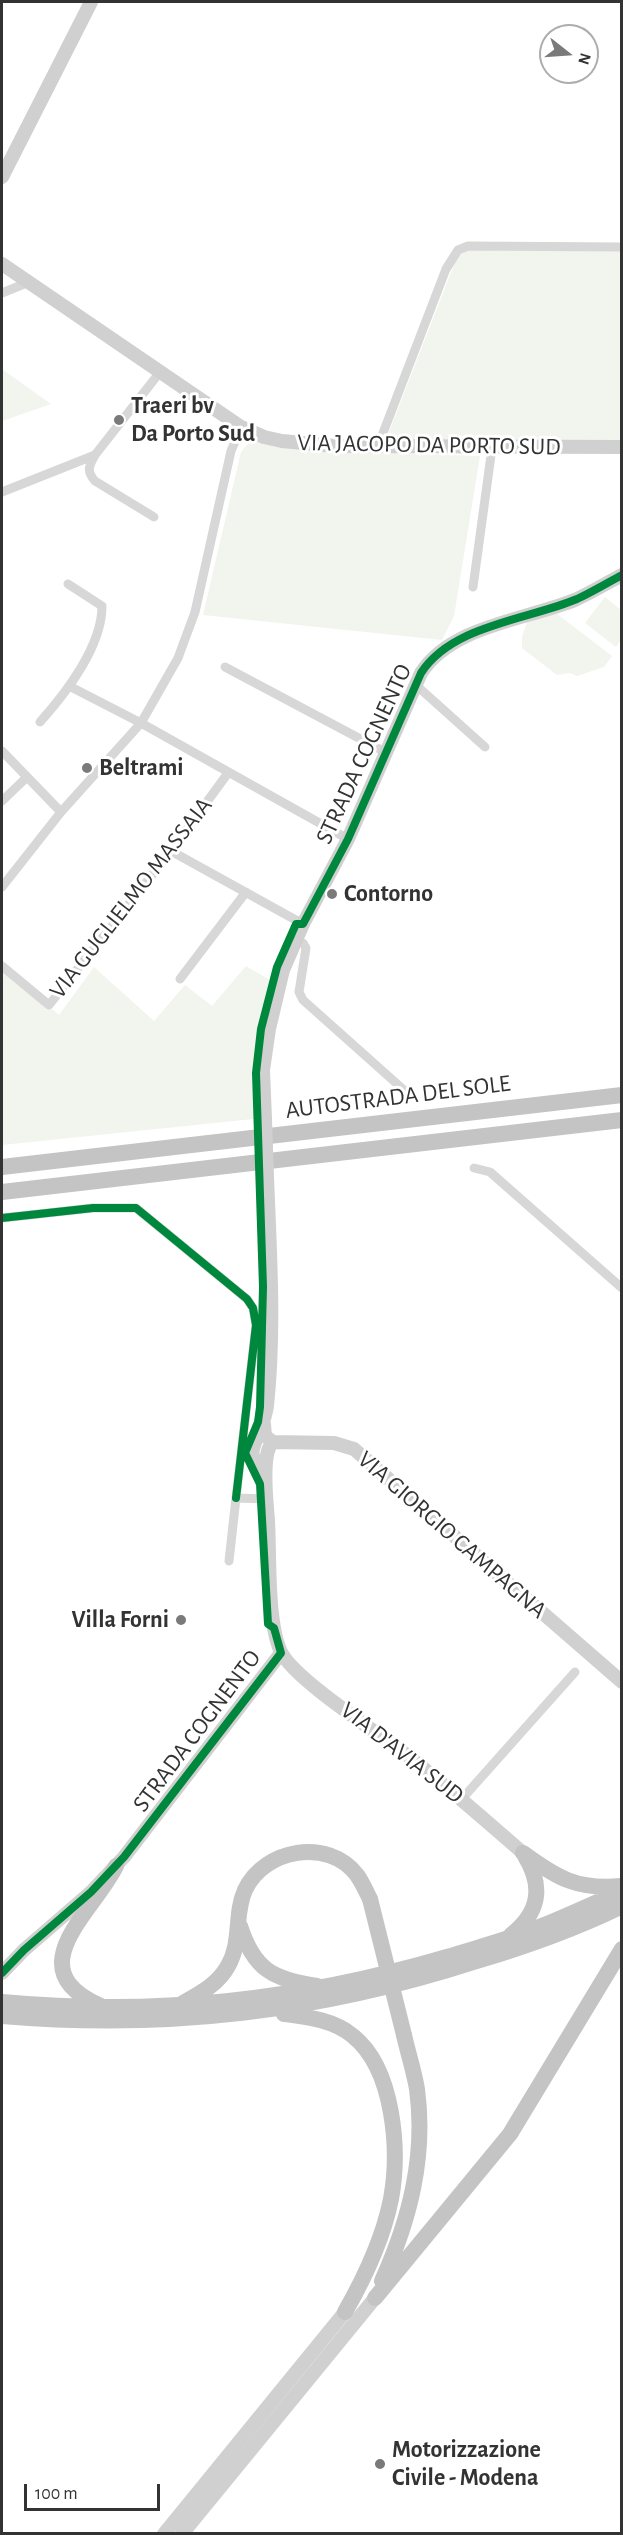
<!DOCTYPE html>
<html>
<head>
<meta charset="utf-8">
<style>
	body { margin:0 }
	#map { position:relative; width:623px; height:2535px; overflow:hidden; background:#fff; font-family:"Alegreya Sans",sans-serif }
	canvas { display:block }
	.frame { position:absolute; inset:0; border:3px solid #333; pointer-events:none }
	.north { position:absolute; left:539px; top:24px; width:60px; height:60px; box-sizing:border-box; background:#fff; border:2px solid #adadad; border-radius:50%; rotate:107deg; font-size:16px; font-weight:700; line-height:24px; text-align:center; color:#333 }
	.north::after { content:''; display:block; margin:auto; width:21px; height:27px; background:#7a7a7a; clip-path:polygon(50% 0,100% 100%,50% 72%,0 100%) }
	.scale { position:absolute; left:24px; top:2484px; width:136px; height:27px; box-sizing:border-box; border:3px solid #333; border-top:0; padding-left:8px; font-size:18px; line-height:21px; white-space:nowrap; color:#333; -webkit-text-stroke:4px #fff; paint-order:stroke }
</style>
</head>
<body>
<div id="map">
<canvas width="623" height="2535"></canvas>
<div class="frame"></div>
<div class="north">N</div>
<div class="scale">100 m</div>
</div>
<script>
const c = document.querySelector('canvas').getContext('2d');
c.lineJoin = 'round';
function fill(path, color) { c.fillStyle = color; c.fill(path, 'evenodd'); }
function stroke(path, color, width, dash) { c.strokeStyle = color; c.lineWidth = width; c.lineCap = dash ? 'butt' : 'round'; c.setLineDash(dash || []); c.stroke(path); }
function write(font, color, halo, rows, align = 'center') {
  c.font = font + ' "Alegreya Sans",sans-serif'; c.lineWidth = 6; c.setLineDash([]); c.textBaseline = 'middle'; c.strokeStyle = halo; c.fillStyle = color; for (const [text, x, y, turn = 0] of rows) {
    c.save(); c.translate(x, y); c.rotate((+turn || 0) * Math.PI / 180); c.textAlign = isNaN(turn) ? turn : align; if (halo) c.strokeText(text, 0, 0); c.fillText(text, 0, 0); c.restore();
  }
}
fill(new Path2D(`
	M479,250L621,251V440L385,442L457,257L466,251Z
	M2,369L51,404L2,421Z
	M252,439L313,450L480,456L454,616L442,640L203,615L241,452Z
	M605,597L621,610V640L616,647L585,623Z
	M552,610L612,656L604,667L577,676L570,673L557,675L522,648V637L528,620Z
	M2,966L59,1015L94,967L154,1021L185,985L212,1006L246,966L275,983L263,1118L2,1145Z`), '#f1f5ed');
stroke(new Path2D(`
	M2,293L29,282
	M378,446L446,269L458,250L468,246L622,247
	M95,455C89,466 86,471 95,481L154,517
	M2,492L95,455L160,372
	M473,587L492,448
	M225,667L385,752
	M417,686L485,747
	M71,687L141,723L348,839
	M40,722C66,693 102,646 102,606L68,584
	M2,751L61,812
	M2,801L27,777
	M171,851L303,924
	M2,887L61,812L141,723L178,658L195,612L231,451L241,427
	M295,941L303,943L306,948L299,992L303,1000L405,1091
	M2,966L49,1005L171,851L228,773
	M180,979L246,892
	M474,1168L490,1172L622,1288
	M2,1218L93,1208H136L247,1299L253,1308L256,1325L236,1498
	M229,1561L236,1498L267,1499
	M461,1800L575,1672`), '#d7d7d7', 9);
stroke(new Path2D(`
	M2,177L91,2
	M2,264L241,427L264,437L282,441L335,446L622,447
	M265,1119L263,1070L269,1029L283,970L303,924L348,839L421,673C452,625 527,620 577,599C592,592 607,583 622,575
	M264,1424L265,1436L273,1442L334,1443L354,1449L622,1682
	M273,1442C260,1454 267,1503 268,1521C270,1555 267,1623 281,1652C295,1680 380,1734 408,1756C448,1787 485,1820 523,1853
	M264,1479L252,1454C254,1438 265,1424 267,1406C275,1330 270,1253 267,1177
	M2,1973L24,1950L91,1892L124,1857L281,1653
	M164,2534L345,2312
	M182,2534L375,2298`), '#d0d0d0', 14);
stroke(new Path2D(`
	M2,1167L622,1095
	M2,1192L622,1120
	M523,1853C557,1878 577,1890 621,1886
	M240,1926C254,1970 273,1979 317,1986
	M511,1935C539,1913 544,1887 525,1856
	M2,2002C157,2016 297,2001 447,1957C479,1947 511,1939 542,1926C569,1915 595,1903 622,1891
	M183,2003C201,1993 218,1984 228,1966C242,1942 234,1914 245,1890C264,1849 328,1837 357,1875C362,1882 366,1891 370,1899
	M101,2006C16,1969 93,1913 116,1866
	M284,2014C308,2017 334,2020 353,2036C394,2069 400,2150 391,2199C383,2239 365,2277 345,2312
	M2,2016C167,2030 319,2012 477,1961C527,1946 575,1929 622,1906
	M382,2281C410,2219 426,2156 417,2089C414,2071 408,2053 404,2035
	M375,2298L510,2134L622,1949`), '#c4c4c4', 16);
stroke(new Path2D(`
	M265,1119L267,1177`), '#d0d0d0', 14);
stroke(new Path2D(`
	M370,1899L404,2035`), '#c4c4c4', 16);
stroke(new Path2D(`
	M2,1218L93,1208H136L247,1299L253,1308L256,1325L236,1498
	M2,1973L24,1950L91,1892L124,1857L281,1653L274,1628L268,1624L260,1484L245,1453L258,1422L260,1407L263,1287L256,1073L261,1029L277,967L296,924H303L348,839L421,673C452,625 527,620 577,599C592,592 607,583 622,575`), '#00873e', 8);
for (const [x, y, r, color] of [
	[119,420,6,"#7a7a7a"],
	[87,768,6,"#7a7a7a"],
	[332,894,6,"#7a7a7a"],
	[181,1620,6,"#7a7a7a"],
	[380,2464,6,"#7a7a7a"]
]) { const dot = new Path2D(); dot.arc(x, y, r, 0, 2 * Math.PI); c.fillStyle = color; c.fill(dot); stroke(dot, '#fff', 2); }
write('bold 24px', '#333', '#fff', [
	["Traeri bv",131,406],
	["Da Porto Sud",131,434],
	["Beltrami",99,768],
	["Contorno",344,894],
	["Villa Forni",169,1620,"right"],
	["Motorizzazione",392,2450],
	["Civile - Modena",392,2478]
], 'left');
write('24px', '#333', '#fff', [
	["VIA JACOPO DA PORTO SUD",429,445,1],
	["STRADA COGNENTO",364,754,-65],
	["VIA GUGLIELMO MASSAIA",131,898,-52],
	["AUTOSTRADA DEL SOLE",398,1097,-7],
	["VIA GIORGIO CAMPAGNA",452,1535,41],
	["STRADA COGNENTO",197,1731,-53],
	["VIA D'AVIA SUD",402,1753,38]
]);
</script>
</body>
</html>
